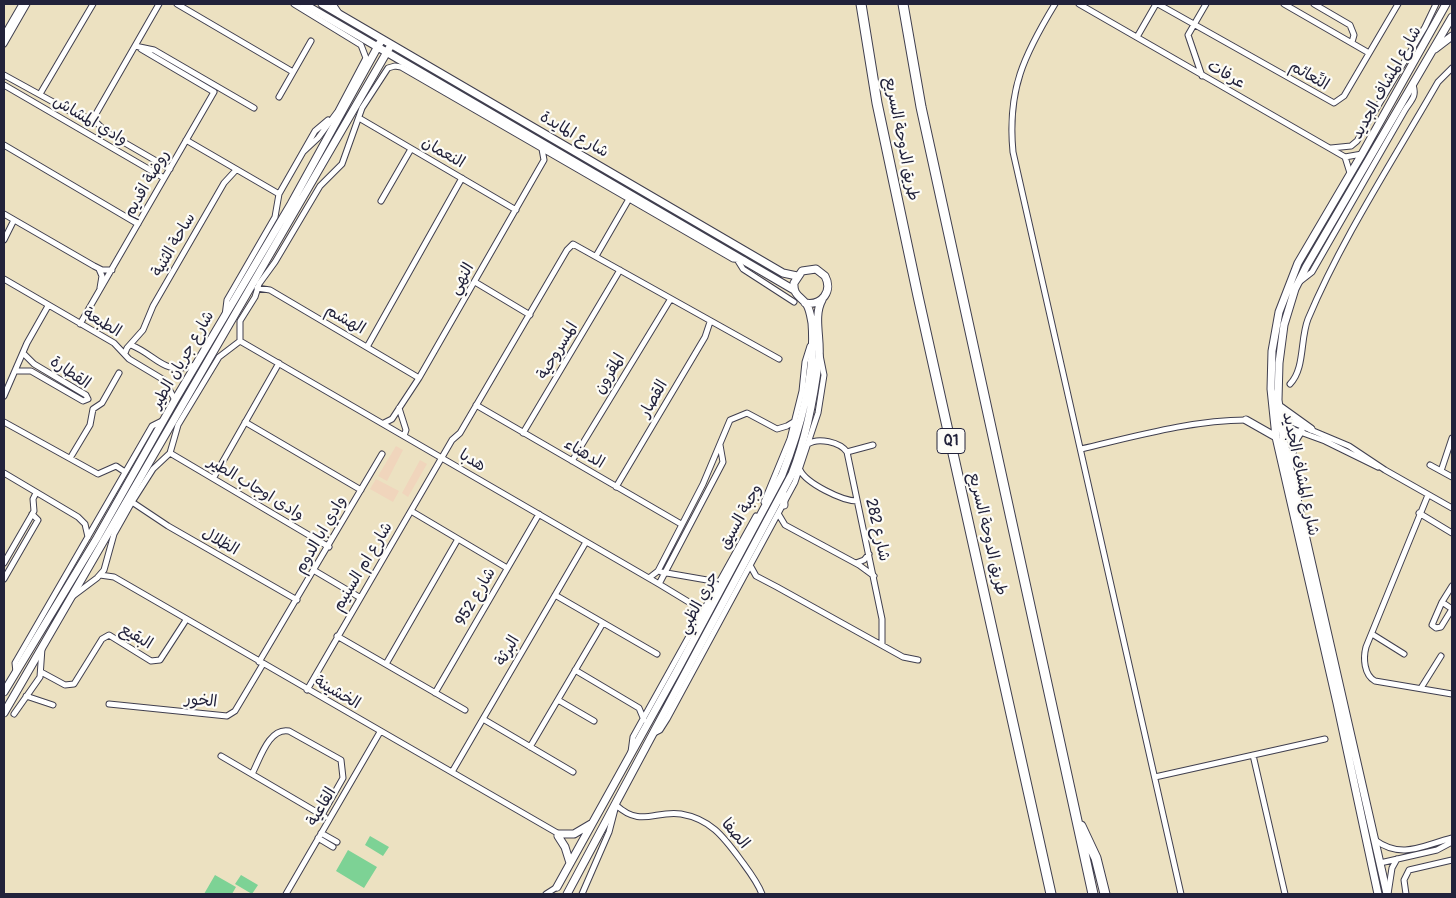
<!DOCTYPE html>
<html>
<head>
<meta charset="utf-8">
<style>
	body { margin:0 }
	#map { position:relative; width:1456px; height:898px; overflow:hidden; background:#ece1c1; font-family:Pangolin,sans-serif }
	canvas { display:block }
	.frame { position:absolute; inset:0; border:5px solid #22223b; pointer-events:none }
</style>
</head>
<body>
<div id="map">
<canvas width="1456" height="898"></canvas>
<div class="frame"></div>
</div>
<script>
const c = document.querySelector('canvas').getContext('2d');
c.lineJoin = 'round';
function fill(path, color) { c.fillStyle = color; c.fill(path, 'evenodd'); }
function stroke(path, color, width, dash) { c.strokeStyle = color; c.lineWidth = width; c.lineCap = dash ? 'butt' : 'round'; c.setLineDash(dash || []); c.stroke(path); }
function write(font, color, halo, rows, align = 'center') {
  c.font = font + ' Pangolin,"Playpen Sans Arabic",sans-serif'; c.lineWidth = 4.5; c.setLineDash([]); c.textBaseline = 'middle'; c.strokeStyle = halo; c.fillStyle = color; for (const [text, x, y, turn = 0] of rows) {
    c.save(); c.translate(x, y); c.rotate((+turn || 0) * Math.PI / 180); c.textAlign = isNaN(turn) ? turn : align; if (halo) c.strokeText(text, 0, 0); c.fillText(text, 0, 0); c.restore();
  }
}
fill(new Path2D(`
	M396,446L403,450L387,481L378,476Z
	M420,460L427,464L408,497L402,493Z
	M376,479L399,491L393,502L370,489Z`), '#f0d5bc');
fill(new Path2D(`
	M370,836L389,847L383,856L365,845Z
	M348,850L377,867L364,888L336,871Z
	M215,875L236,887L232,894H204Z
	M241,875L258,885L252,894L235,884Z`), '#7dd295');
const street = new Path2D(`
	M177,4L293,72
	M333,4L339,13
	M1055,4C1024,55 1007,90 1013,152L1181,894
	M1079,4L1345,157L1362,154
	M1158,4L1334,103L1344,96L1398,4
	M1284,4L1369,53
	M1314,4L1350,25L1354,35L1352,42
	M4,35L22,4
	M1137,37L1156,4
	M4,44L27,4
	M135,46L154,50L254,108
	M4,75L75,114L93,119L106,132L170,169
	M1202,76L1188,35L1206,4
	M4,85L164,178
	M40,94L93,4
	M279,97L311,41
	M359,118L516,210
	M93,119L159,4
	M186,140L279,194
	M4,145L138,224
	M1331,148L1351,146L1357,141L1425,27L1436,4
	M303,152L315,131L328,120
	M1345,157L1350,173
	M381,201L411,149
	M4,214L94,266L102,270H112
	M4,240L14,220
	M596,256L629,199
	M738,261L743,269L794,302
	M99,269L102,276L100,288
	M4,279L114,343L129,359L164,380L175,400
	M475,282L530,315
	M1298,283L1312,272L1405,110C1411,100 1417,97 1413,85
	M257,288L270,290L419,378
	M225,316L227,300L275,217L279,194L303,152L318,138L338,111L366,58L361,45L294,4
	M80,324L214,92L141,49
	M240,341L659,584L692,604L701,615
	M131,345C158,356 163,376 195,365
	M367,347L462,178
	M125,353L127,348L143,330L153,306L224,183L236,170
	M15,371H31L83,401L88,399L86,395L34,364L23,353
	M1290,384C1305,369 1300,339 1308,319C1342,238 1394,159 1438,82L1452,68
	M4,396L27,343L48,306
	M476,405L681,524
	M399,408L406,430L404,436
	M1280,417L1349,446L1385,470L1452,508
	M4,422L98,474L116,466L125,472
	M245,422L361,490
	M384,423L392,419L419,378L544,160L542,149
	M1281,425L1325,441L1378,467
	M523,433L620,270
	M808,444C818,437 840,442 847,452L882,619V645
	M1081,449C1133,437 1192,420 1246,420
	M847,452L873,445
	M170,453L329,547
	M72,455L90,425L93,409L102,403L119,373
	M572,461L670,300
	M1430,465L1452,477
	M800,470C806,483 842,501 857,501
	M1441,471L1452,438
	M4,473L78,517L85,524L88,537
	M214,477L279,363
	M616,487L705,337L710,322
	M1428,495L1366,647C1363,658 1364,675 1375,681L1452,694
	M132,502L168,526L297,600
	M764,502L790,439L802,391L805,362L810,346
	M411,511L507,568
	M1419,513L1452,533
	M779,515L785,525L859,565L874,576
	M4,563L34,511L33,499L36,493
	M856,563L864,560L869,554
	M751,567L756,576L777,587L903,657L918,660
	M315,571L359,597
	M661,572L707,580
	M100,575L114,577L559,834
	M649,578L658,571L703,484L730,420L747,413L777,429L787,426L795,421
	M4,579L38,520L32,514
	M659,584L723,462L720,445
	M555,595L657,654
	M73,596L97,578L104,570L114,534L132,502L153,469L170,453L178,425L219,357L240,341V321L255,297L259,284L275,262L320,186L342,164L362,108L388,68L395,66L401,67L733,259L744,260
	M1442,602L1452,609L1441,627L1436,628L1432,625Z
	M1442,602L1452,586
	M1372,634L1404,654
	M337,636L465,710
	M259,662L382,454
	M386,664L458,539
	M575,670L639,708L644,720
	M16,672L15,663L152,426L164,420
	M41,672L65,685L74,684L102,639L109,635L151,661L160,660L186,620
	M1421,688L1441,656
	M307,690L452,440L460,433L567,250L573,244L779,359
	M435,693L539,514
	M26,696L53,705
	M558,700L594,721
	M109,704L227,716L235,711L263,664
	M14,714L40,677L42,648
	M483,719L573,772
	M654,733L660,730L667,719L795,482L818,413L824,375L820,355
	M530,747L603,623
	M631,752L633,737L756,516
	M1253,755L1285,894
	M221,756L325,817
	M452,772L586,542
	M252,774C260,759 269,727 289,731L341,760L343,778L322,815
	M1155,777L1325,739
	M616,805C641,828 655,810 681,814C710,819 723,836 740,859C748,870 757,881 762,894
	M321,833L337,842
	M318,838L333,847
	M1375,840C1402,860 1424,845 1452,838
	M1380,863L1437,850L1452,842
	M286,894L380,732
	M546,894L557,887
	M582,894L609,832L615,809
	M1388,894L1392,868L1397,859
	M1406,894L1404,880L1409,870L1452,860`);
const secondary = new Path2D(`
	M304,4L794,290
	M322,4L783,273L797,276
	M1435,49L1452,36
	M1279,406L1311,429
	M1246,420L1276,437
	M1290,461L1296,439L1301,431
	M783,492L784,505
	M4,692L97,538L175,400L291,204L382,39
	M4,713L391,45
	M559,834H574L591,824
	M558,836L565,847L570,863
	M557,887L678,669L782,475C800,429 816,374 812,323C811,318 810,310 807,305C801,296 793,296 794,283L802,271L816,269L825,276C833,291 822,306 805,303
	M567,894L792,474C807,436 814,397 819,357C821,339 813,316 822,300
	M1378,894L1337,703L1276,437L1271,389L1272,351L1279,312L1298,263L1362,154L1446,4
	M1387,894L1284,442L1278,400L1279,363L1284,325L1295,289L1306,267L1452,17`);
const highway = new Path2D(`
	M861,4L877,103L918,296L1051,894
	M903,4L921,107L1093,894
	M1081,826L1096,858L1105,894`);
stroke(street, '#403f4f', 7);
stroke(secondary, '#403f4f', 9);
stroke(highway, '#403f4f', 11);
stroke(street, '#fff', 5);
stroke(secondary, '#fff', 7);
stroke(highway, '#fff', 9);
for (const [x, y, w] of [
	[951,441,28]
]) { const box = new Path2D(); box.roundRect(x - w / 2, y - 12.5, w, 25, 4); c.fillStyle = '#fdfcf7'; c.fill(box); stroke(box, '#22223b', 1); }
write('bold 15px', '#22223b', null, [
	["Q1",951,441]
]);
write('16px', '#22223b', '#fdfcf7', [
	["عرفات",1226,75,30],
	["النًعائم",1309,76,30],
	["شارع المشاف الجديد",1387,83,-61],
	["وادي المشاش",90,121,30],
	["شارع المايدة",574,135,30],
	["طريق الدوحة السريع",901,139,79],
	["النعمان",443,153,30],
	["روضة اقديم",147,184,-60],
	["ساحة الثنية",174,245,-60],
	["النهي",462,279,-60],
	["الهشم",345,320,30],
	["الطبعة",102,323,31],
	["المسروحية",558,351,-59],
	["شارع جريان الطير",183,360,-60],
	["القطارة",70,373,34],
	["المقرون",610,374,-59],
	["القصار",654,399,-60],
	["الدهناء",584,454,30],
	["هدبا",472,461,30],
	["شارع المشاف الجديد",1300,474,78],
	["وادى اوجاب الطير",256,489,31],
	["وجبة السيق",741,517,-61],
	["شارع 282",877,530,77],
	["طريق الدوحة السريع",987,534,77],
	["وادي ابا الدوم",321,535,-60],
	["الظلال",220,542,30],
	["شارع ام السنيم",363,567,-59],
	["شارع 952",476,597,-60],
	["جري الظبي",699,603,-62],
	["البقيع",136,637,31],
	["البرثة",508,651,-60],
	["الخشينة",337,693,30],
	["الخور",201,701,6],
	["القاعية",322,807,-59],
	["الصفا",735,834,50]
]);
</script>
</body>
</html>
